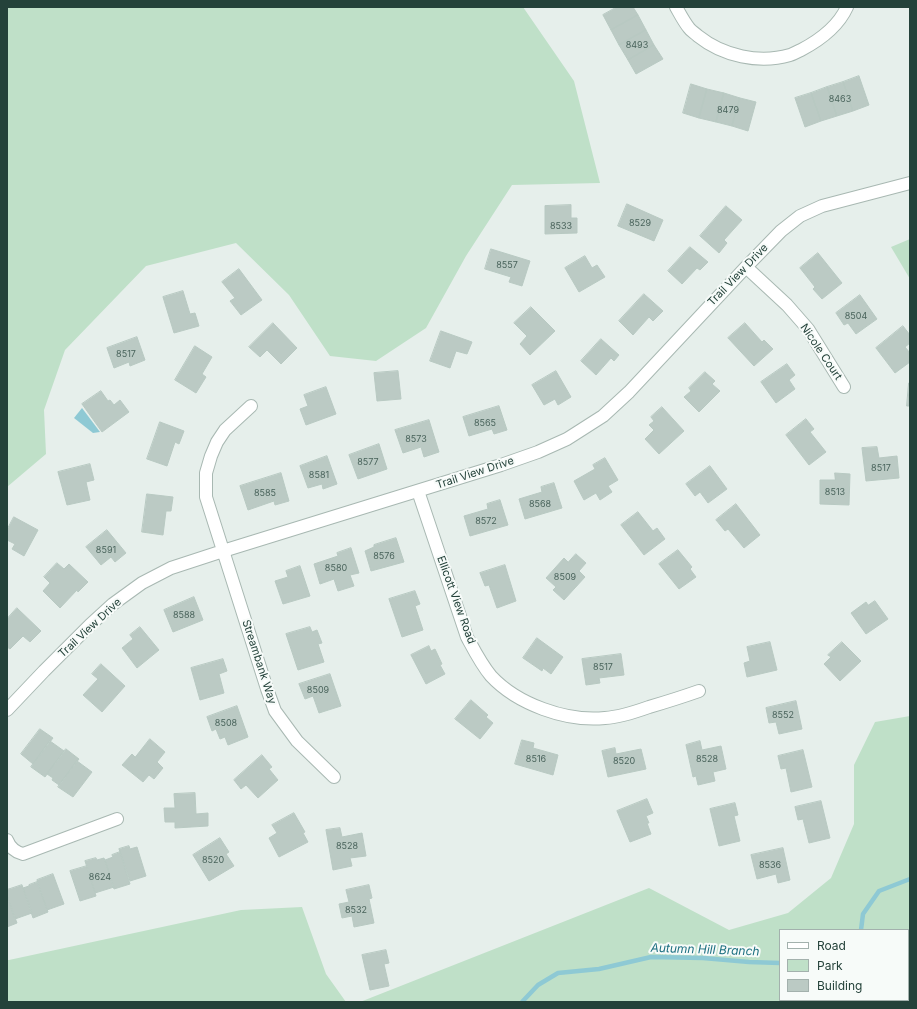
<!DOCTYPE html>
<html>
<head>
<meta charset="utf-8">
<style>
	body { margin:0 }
	#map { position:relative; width:917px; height:1009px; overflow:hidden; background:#e6efeb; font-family:Inter,sans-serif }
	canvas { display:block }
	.frame { position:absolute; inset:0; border:8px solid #24423a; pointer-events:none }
	.legend { position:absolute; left:779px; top:929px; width:130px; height:72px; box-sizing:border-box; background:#f7fbf9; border:1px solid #a3b1ad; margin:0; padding:5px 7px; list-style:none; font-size:12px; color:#24423a }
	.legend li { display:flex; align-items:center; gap:8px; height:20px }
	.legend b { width:20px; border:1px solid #a3b1ad }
</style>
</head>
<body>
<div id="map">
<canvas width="917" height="1009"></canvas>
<div class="frame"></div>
<ul class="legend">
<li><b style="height:5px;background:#fff"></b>Road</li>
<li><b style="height:11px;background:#bfe0c8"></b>Park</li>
<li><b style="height:11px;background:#bbcac4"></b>Building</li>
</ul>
</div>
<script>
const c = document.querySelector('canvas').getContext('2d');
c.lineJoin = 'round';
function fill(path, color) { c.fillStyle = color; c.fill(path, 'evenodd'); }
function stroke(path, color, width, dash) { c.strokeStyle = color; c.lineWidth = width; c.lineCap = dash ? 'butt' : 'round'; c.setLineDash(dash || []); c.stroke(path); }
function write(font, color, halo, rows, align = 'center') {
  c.font = font + ' Inter,sans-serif'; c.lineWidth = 4; c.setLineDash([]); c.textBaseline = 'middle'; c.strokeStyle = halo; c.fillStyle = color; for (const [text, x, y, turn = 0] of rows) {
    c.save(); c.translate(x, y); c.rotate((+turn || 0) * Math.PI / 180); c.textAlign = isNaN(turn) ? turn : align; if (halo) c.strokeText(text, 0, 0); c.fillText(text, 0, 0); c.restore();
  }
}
fill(new Path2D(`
	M7,7H523L574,81L600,183L512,185L466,256L426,328L376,361L330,356L289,295L236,243L146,266L65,350L44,410L46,454L7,487Z
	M910,239V279L891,247Z
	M910,716V970L908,972V930H780V1000H877L875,1002H360L649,888L729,930L788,913L831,878L854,824V765L875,722Z
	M302,907L326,974L346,1002H7V960H9L241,910Z`), '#bfe0c8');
fill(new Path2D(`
	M82,408L100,432L93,433L74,418Z`), '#8ec9d4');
stroke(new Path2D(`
	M861,930L863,914L879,891L910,879
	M522,1002L538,985L558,973L599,969L651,957L703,958L749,962L780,963`), '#8ec9d4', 4.5);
const building = new Path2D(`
	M617,7H633L638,15L611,30L603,15Z
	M638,15L646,30L619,45L611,30Z
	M646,30L654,45L628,60L619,45Z
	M654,45L663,59L636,74L628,60Z
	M859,76L869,105L853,111L843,82Z
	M843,82L853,111L837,116L827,87Z
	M691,84L707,89L699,118L683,113Z
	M827,87L837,116L821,121L811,93Z
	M707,89L724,93L716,122L699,118Z
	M724,93L740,98L732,126L716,122Z
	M811,93L821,121L805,127L795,98Z
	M740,98L756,102L748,131L732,126Z
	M627,204L663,220L654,241L618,226Z
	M571,205V218H577V233L545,234V206Z
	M726,206L742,220L724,240L727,243L719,253L700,236Z
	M690,247L708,262L700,270L697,268L682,284L668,271Z
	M491,249L530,261L522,286L509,282L511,277L485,269Z
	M818,253L842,283L822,299L813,289L815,287L800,268Z
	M585,256L592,268L597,265L605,277L579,292L565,268Z
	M239,269L262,300L241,315L230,301L235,298L222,282Z
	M183,291L190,314L195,313L199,326L174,333L163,297Z
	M644,294L663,311L653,321L649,317L633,335L619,321Z
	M860,295L877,319L856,334L848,323L844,325L836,313Z
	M531,307L555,331L530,355L520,344L527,336L514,323Z
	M273,323L297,348L281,364L267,350L260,357L249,347Z
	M745,323L762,342L764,340L773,349L754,366L728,338Z
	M903,326L910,335V343L905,347L910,353V362L895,373L876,348Z
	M441,331L472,342L467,354L456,351L450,368L430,361Z
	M137,337L145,360L130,366L129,362L114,368L107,348Z
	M601,339L619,355L614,361L611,358L596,375L581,361Z
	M195,346L212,357L202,374L206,377L196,393L175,380Z
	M787,364L795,375L789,380L795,389L776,403L761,382Z
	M398,371L401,399L377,401L374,373Z
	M556,371L571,397L558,405L555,399L544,405L532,385Z
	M705,372L715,381L712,384L720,391L699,412L684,397L691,391L689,388Z
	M909,383H910V406H907Z
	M326,387L336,414L306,425L300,409L308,406L304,395Z
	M101,391L108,401L110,400L114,405L120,400L129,412L102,432L82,404Z
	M499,406L507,430L494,434L492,429L469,436L463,417Z
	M662,407L684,431L659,454L645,439L654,430L649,425L654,421L651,417Z
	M806,419L814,429L810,432L826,452L809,465L786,435Z
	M429,420L439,452L424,457L421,447L403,453L395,430Z
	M160,422L184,431L179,444L175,442L167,466L147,459Z
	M379,444L387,469L358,479L349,455Z
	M877,447L879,458L897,456L899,478L866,481L862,448Z
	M327,456L337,484L323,489L322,484L308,488L300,466Z
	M605,458L618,480L608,486L612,492L600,500L596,493L584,500L574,481L595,469L593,465Z
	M90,464L94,480L86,482L90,500L67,505L58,472Z
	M710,466L727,489L708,503L700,492L695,496L686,484Z
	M281,473L289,501L275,505L274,501L248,510L240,486Z
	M835,473L850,474L849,505L820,504V480H835Z
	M554,483L562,508L525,519L519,499L542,492L541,487Z
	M147,494L173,497L171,511H166L163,535L142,532Z
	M500,500L508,525L470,536L464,516L488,509L487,504Z
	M736,504L760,535L744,548L728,529L725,531L716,520Z
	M638,512L653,531L657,528L665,539L644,555L621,525Z
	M14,517L38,530L24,556L12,549L15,544L7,540V530Z
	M107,530L126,553L115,562L111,557L101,565L86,547Z
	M396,538L404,562L371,571L365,551L374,547V545Z
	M351,548L359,573L350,575L354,586L338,591L334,579L320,584L314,564L338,556L337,553Z
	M678,550L692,567L690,569L696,577L679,589L659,564Z
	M576,554L586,563L579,571L585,577L564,600L553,590L556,587L546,578L564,558L568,562Z
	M57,563L64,569L69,564L88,582L78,592L77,590L60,608L43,591L50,583L44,577Z
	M505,565L516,601L497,608L489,585L485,586L480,573Z
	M300,566L310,596L283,604L275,581L288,577L286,571Z
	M415,591L420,604L415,606L423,630L402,637L389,599Z
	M194,597L203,620L173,632L164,610Z
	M875,601L888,619L866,634L851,613L866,602L868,605Z
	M17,608L41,631L30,642L23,636L10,649L7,647V619Z
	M140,627L159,650L137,668L122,648L133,639L130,635Z
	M310,627L312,632L317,630L322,643L318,644L324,662L298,670L286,634Z
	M537,638L563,657L551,674L543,668L542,671L523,658Z
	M770,642L777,670L747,677L744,663L750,661L747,647Z
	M842,642L861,661L840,681L824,664L831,657L828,655Z
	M429,646L431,651L435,649L442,664L440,665L445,674L426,684L411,655Z
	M621,654L624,675L599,678L600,683L586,685L582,659Z
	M223,659L227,671L219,674L224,693L200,700L191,668Z
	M101,664L125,686L102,712L83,695L98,679L92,674Z
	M330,674L341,706L319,713L313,696L305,699L299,684Z
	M471,700L488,715L486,717L493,723L480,739L455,719Z
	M796,701L802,729L779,734L776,722L769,723L766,708Z
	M237,706L248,737L228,745L225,737L220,739L216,729L212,731L207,717Z
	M40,729L53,738L33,764L21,754Z
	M150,739L165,752L157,762L163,768L154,779L149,775L143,782L122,765L132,754L135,757Z
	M522,740L534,743L533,748L558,755L553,775L515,764Z
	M50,741L64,751L45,777L31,767Z
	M700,741L702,750L721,746L726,769L713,772L715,781L698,785L696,776L693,777L686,745Z
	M615,748L616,754L641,749L646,769L608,777L602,751Z
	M66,749L79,759L59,785L52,780L53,778L47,774Z
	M803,750L812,787L791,792L786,768L781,769L778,756Z
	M262,755L272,767L269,769L278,780L258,798L246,785L241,789L234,780Z
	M77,761L92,772L73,797L58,787Z
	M195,793L196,814L208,813V826L175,828V822H165L164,808H175L174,794Z
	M647,799L653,813L646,816L649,823H647L651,834L630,842L617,811Z
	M821,801L830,838L809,843L803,819L798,820L795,807Z
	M735,803L738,815L734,816L740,841L719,846L710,809Z
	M294,813L305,832L303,833L308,842L279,857L269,838L277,833L272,825Z
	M340,828L342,837L362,833L366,856L350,858L352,866L333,870L326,830Z
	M220,838L229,852L226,854L234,866L209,881L193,855Z
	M129,846L130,849L137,847L146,876L130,881L119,849Z
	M783,848L790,880L778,883L776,874L757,879L751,855Z
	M120,852L130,884L114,889L105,860L113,857L112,855Z
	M96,858L97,860L104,858L114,887L95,893L85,861Z
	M87,866L96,896L80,901L70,871Z
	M53,874L64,904L47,910L37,880Z
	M37,882L48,912L33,918L23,888L29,886V885Z
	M22,885L32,913L15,919L7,896V890Z
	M369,885L372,898L369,899L374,923L354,927L352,916L342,918L339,904L349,902L346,890Z
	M7,896L17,923L7,927Z
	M386,950L389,963L384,964L389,986L370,990L362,955Z`);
fill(building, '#bbcac4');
stroke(building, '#b8c9c2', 1);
const street = new Path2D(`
	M676,7C680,14 684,22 689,28C691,31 695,33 698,36C723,56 759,64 790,55C794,54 798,51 801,50C820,40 838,27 847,7
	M746,267L787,305L808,329L844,387
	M251,406L225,430L217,442L211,456L206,473V497L267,689L275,711L297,741L334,777
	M418,491L467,637C474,650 481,664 491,676C517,704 566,722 605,718C620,717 635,712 649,707C666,702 682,697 699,691
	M7,710L44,671L90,625L113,604L142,583L171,568L223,551L501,465L538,452L567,439L603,416L629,392L746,267L781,231L800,216L822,206L910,183
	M7,840C10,848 15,852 23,854L117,819`);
stroke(street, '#a8b8b2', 14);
stroke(street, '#fff', 12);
write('9px', '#4a645c', null, [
	["8493",637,45],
	["8463",840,99],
	["8479",728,110],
	["8529",640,223],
	["8533",561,226],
	["8557",507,265],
	["8504",856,316],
	["8517",126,354],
	["8565",485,423],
	["8573",416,439],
	["8577",368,462],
	["8517",881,468],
	["8581",319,475],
	["8513",835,492],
	["8585",265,493],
	["8568",540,504],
	["8572",486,521],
	["8591",106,550],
	["8576",384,556],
	["8580",336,568],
	["8509",565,577],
	["8588",184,615],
	["8517",603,667],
	["8509",318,690],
	["8552",783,715],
	["8508",226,723],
	["8516",536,759],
	["8528",707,759],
	["8520",624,761],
	["8528",347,846],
	["8520",213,860],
	["8536",770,865],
	["8624",100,877],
	["8532",356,910]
]);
write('11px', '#24423a', '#f7fbf9', [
	["Trail View Drive",738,275,-46],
	["Nicole Court",821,352,56],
	["Trail View Drive",475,473,-18],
	["Ellicott View Road",456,600,70],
	["Trail View Drive",90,628,-43],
	["Streambank Way",259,662,72]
]);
write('italic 12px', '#1c6f80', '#f7fbf9', [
	["Autumn Hill Branch",705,950,2]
]);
</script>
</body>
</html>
